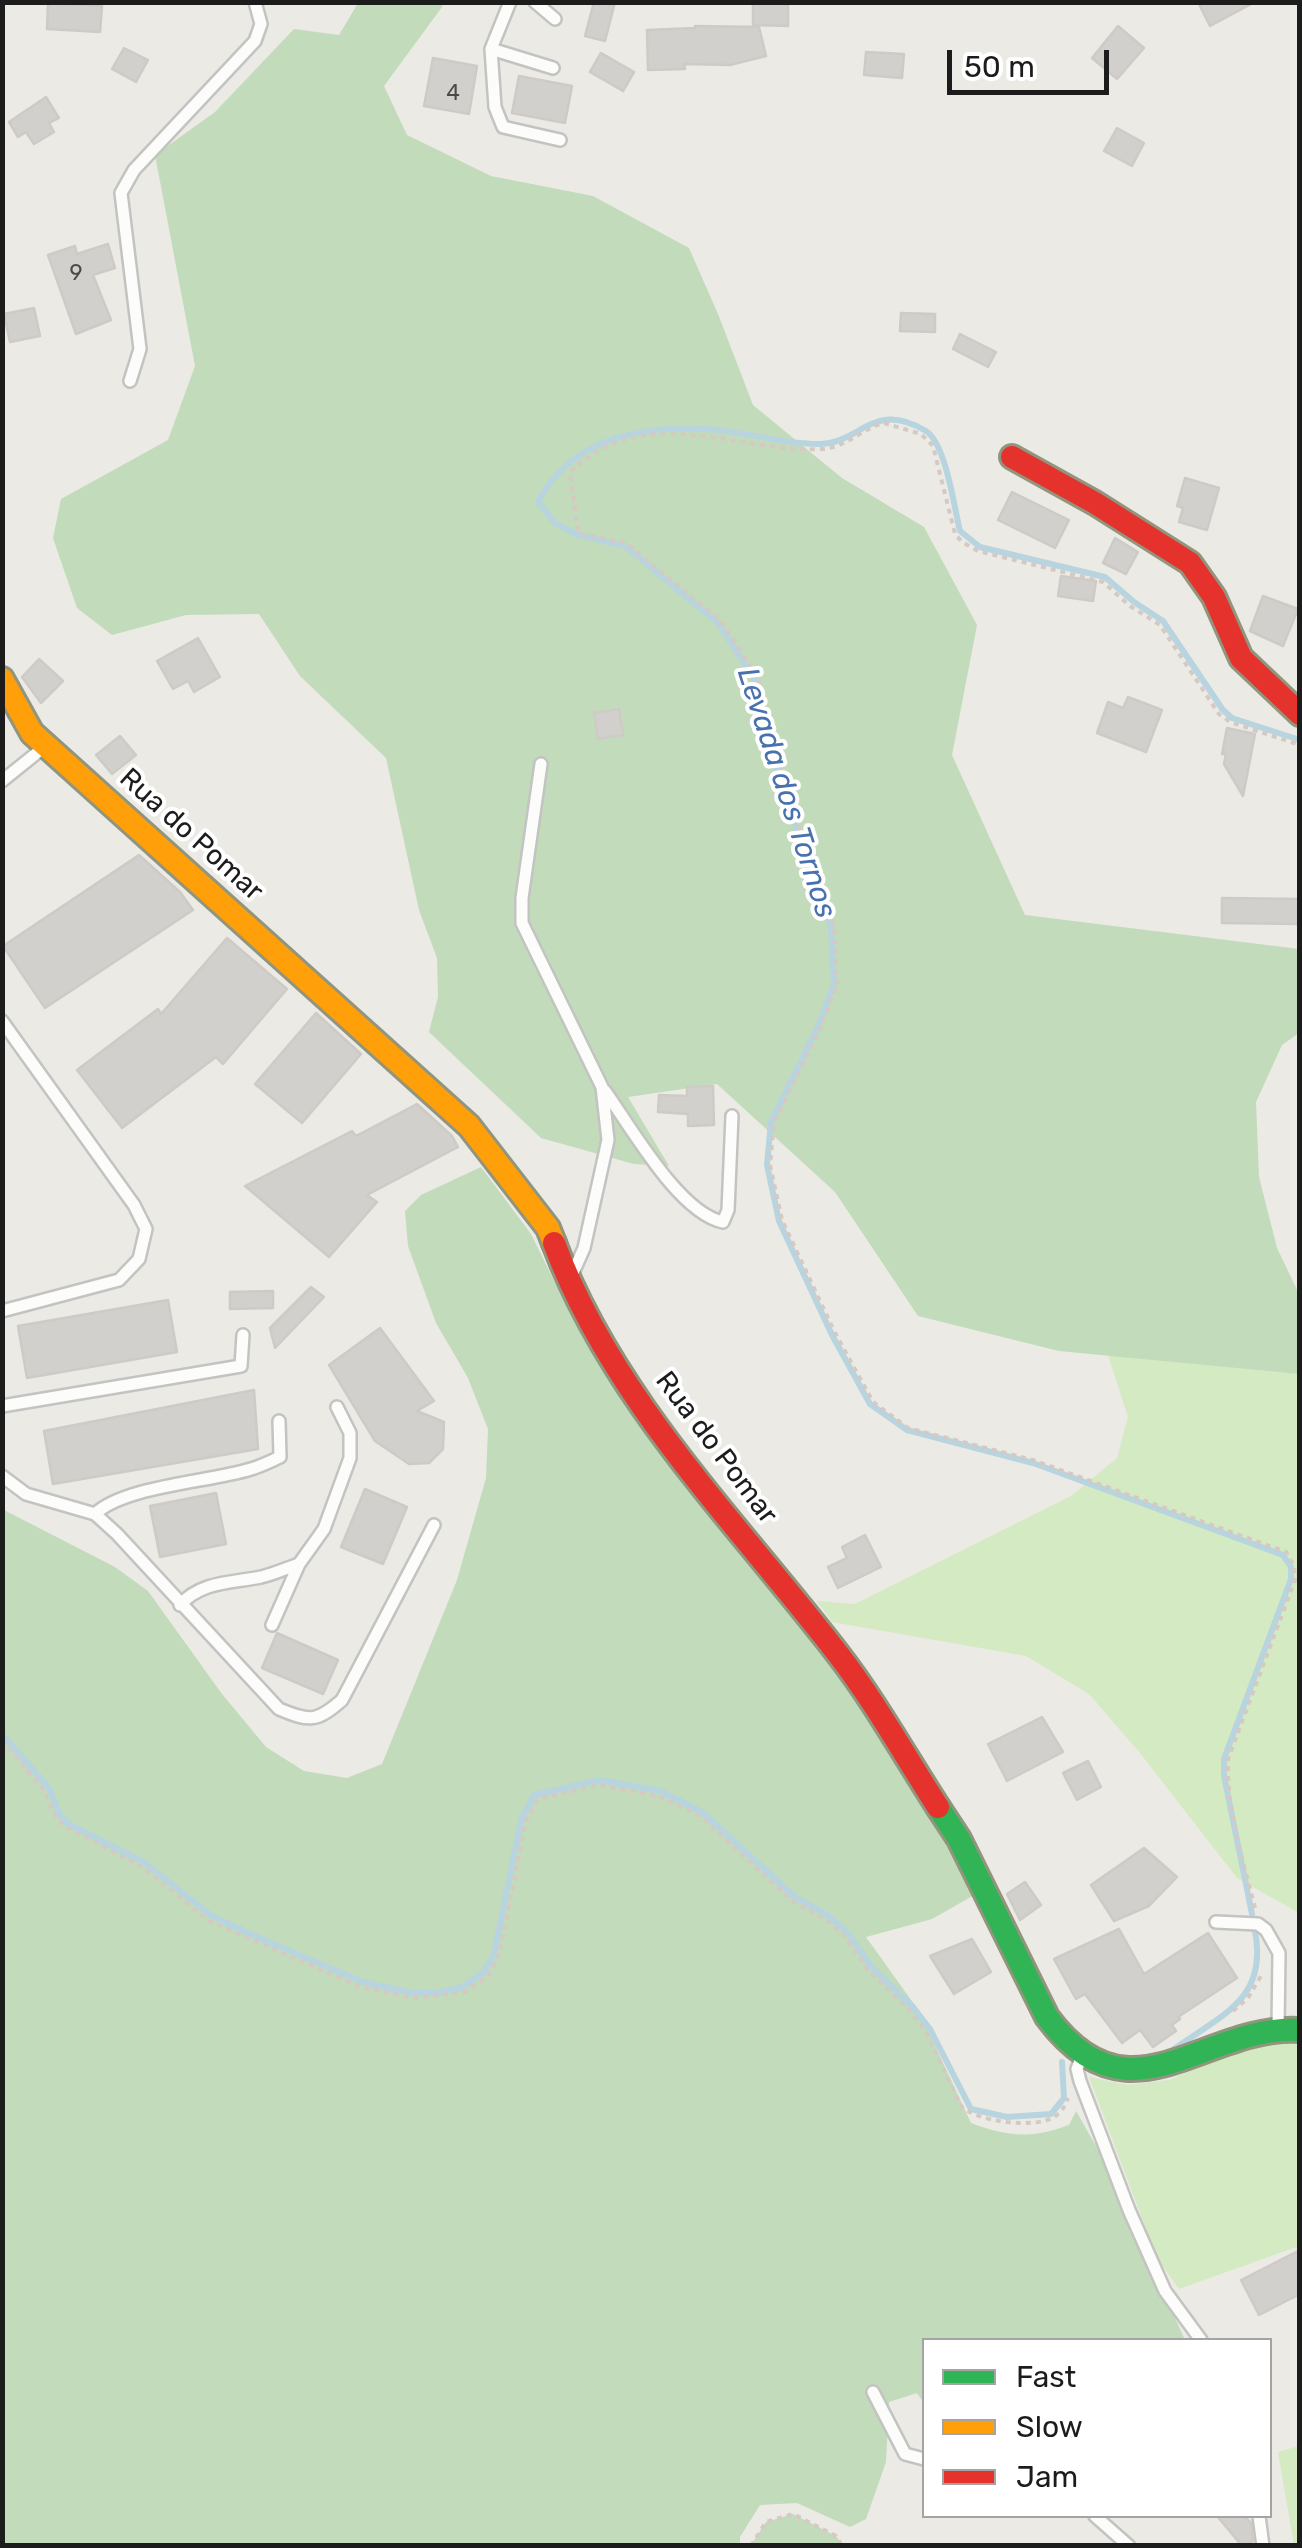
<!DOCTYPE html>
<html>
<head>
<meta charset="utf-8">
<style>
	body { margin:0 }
	#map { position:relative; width:1302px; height:2548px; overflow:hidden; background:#ebeae5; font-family:Rubik,sans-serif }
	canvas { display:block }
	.frame { position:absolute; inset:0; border:5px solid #1c1c1c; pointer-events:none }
	.legend { position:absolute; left:922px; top:2338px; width:350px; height:180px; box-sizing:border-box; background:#fff; border:2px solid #a4a4a4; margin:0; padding:12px 18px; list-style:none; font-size:30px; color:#1c1c1c }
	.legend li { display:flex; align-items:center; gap:20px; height:50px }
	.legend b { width:50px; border:2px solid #a4a4a4 }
	.scale { position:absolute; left:947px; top:50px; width:162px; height:45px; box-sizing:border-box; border:5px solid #1c1c1c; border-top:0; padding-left:12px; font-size:30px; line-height:35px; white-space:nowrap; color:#1c1c1c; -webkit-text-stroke:8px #fff; paint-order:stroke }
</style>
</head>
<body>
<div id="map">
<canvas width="1302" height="2548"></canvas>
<div class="frame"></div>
<ul class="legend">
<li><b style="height:12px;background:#30b455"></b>Fast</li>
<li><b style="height:12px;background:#ff9f0a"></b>Slow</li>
<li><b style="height:12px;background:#e5322d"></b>Jam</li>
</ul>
<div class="scale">50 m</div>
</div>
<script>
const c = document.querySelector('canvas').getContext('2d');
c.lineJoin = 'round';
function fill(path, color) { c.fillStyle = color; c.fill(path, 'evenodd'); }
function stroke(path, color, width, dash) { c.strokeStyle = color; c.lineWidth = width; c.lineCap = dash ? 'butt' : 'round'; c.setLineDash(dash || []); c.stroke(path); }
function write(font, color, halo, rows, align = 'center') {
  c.font = font + ' Rubik,sans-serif'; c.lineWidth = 8; c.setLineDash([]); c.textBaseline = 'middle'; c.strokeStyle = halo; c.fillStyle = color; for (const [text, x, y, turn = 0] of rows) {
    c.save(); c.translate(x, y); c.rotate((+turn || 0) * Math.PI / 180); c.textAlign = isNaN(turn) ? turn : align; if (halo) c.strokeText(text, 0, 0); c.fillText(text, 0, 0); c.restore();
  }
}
fill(new Path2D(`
	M1108,1355L1299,1374V1913L1237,1878L1140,1753L1089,1694L1026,1656L832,1622L817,1601L855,1604L1071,1496L1117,1458L1128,1417Z
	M1263,2040L1299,2045V2246L1179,2289L1157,2258L1089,2077L1127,2085L1169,2080Z
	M1299,2446V2545H1294L1278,2452Z`), '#d4eac2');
fill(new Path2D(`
	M358,3H442V7L384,86L407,135L491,176L593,196L689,248L718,314L753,405L842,478L924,527L977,625L952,755L1025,915L1299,949V1033L1282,1045L1256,1102L1259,1177L1277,1248L1299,1294V1374L1059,1351L918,1316L835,1192L717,1084L628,1097L669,1166L634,1164L541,1138L429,1032L438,997L437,958L419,910L386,758L300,676L259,614L186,615L112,635L77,608L53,538L61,499L168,440L195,366L155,155L215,112L294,29L339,35Z
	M481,1167L531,1234L574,1321L603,1372L748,1565L807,1631L949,1840L976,1894L932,1919L866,1937L919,2011L971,2123C1009,2137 1031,2139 1069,2125L1076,2111L1100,2153L1185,2340H924V2403L917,2393L889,2402L886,2462L866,2519L850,2527L797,2503L760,2505L740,2537V2545H3L2,1509L115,1567L148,1591L222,1694L266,1747L304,1771L347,1778L382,1764L457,1580L486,1478L488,1429L468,1378L436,1323L408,1246L405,1211L421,1195Z
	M793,2514L836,2536L842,2545H751L766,2522Z`), '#c2dbba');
stroke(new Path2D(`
	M2,1734L49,1788L60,1815L67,1823L145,1863L212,1916L255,1936L363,1982L412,1993H437L462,1987L484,1972L494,1954L521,1820L534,1795L600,1780L660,1791L702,1812L795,1897L829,1916L847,1932L871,1966L913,2007L930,2029L971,2109L1007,2117L1051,2114L1064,2098L1062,2062
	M1252,1914L1224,1776V1759L1291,1579V1567L1283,1555L1033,1463L907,1430L870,1404L832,1335L779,1221L767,1165L771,1122L819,1024L834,984L831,927L781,786L753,676L718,623L625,546L578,535L555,523L538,502C571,439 638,426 704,429C742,430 779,444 818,444C862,444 872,399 926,431C946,444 954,507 960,531L980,547L1105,577L1134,602L1163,621L1223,710L1232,718L1300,740
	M1174,2049C1223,2014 1268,1999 1255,1931`), '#b7d4df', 6);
const building = new Path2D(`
	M594,2H615L605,41L585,36Z
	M753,2H788V26L753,25Z
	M1198,2H1255L1210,26Z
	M48,3L102,6L100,32L47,29Z
	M695,26L759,27L766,56L730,65L684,64L685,69L648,70L647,30L695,28Z
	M1118,26L1144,48L1117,79L1092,58Z
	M124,48L148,60L136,82L112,69Z
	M866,52L904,54L902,78L864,75Z
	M601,53L634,72L623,91L590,72Z
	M433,58L477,66L469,114L424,106Z
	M519,76L572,86L565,123L512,113Z
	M46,97L59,118L49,123L54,132L34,144L26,132L18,137L9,122Z
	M1117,128L1144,143L1132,166L1104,151Z
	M108,244L115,268L93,275L111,320L76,334L48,255L75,246L77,254Z
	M34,308L40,336L10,342L4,314Z
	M901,313L935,314V332L900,331Z
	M960,334L996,352L988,367L953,349Z
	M1185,478L1219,488L1207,530L1179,522L1183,508L1177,506Z
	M1012,492L1069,520L1055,548L998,520Z
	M1115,538L1138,552L1126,574L1103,563Z
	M1061,576L1096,581L1093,601L1058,596Z
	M1263,596L1298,609L1283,646L1250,631Z
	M198,638L220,677L194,692L188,681L173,689L157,661Z
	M39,659L63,681L41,703L22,677Z
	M1128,697L1162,710L1146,752L1097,733L1108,702L1123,708Z
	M619,709L623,735L598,739L594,713Z
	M1227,728L1255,734L1243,796L1224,764L1226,754H1222Z
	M120,736L136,755L112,774L96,755Z
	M139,855L180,892L193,910L45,1008L3,946Z
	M1222,898L1300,899V924L1222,923Z
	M227,938L287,989L223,1064L216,1057L122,1128L77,1070L158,1009L161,1014Z
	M316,1013L361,1054L302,1123L255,1084Z
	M713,1086L714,1125L688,1126V1114L658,1112L659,1095L687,1096V1087Z
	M417,1104L452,1136L458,1147L367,1195L377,1202L329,1257L245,1186L352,1131L356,1136Z
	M311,1287L324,1297L275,1348L270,1328Z
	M273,1291V1308L230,1309V1292Z
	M168,1300L177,1352L27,1378L18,1326Z
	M380,1328L434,1401L417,1411L444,1422L443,1449L429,1463L409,1464L375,1441L329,1365Z
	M254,1390L258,1449L53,1484L44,1431Z
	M365,1489L407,1507L383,1564L341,1547Z
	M216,1493L226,1544L160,1557L150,1506Z
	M865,1535L881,1567L838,1588L828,1567L847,1558L842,1547Z
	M277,1633L338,1660L323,1694L262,1668Z
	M1042,1717L1063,1752L1007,1781L988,1744Z
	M1088,1761L1101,1787L1077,1800L1063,1773Z
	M1144,1848L1177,1877L1149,1906L1114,1921L1091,1885Z
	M1025,1882L1041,1905L1020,1920L1007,1894Z
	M1119,1929L1144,1974L1208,1933L1237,1978L1178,2017L1180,2019L1172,2025L1176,2031L1153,2047L1140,2030L1122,2043L1085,1994L1076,1999L1054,1959Z
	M972,1939L991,1972L954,1994L930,1956Z
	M1300,2250V2294L1259,2315L1241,2280Z
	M1217,2516H1244L1251,2523L1253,2541L1242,2546Z`);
fill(building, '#d1d0cc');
stroke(building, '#cecbc6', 2.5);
const lane = new Path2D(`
	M510,2L491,49L495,107L503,127L560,140
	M535,2L555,19
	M491,49L553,68
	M130,381L140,349L121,193L134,170L255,41L261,24L255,2
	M541,764L522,898V923L602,1087L608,1140L584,1248L572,1275
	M2,781L43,748
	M2,1021L134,1205L146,1229L139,1259L119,1280L2,1311
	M605,1091C631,1127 679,1213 723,1222L728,1210L732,1116
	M2,1406L241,1366L243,1335
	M2,1476L26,1494L95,1514L117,1534L279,1709C310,1722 317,1722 342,1700L434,1525
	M95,1514C124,1486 210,1482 251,1469C261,1466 271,1461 280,1457L279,1421
	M180,1605C201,1581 232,1583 261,1577C274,1574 287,1568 299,1564
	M272,1625L299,1564L324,1529L350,1458V1433L337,1407
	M1216,1922L1258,1924L1266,1930L1279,1953L1278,2028
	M1082,2055L1077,2069L1080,2081L1129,2210L1165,2291L1201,2340
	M873,2392L905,2454L924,2459
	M1095,2516L1129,2546
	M1259,2516L1263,2546`);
const fast = new Path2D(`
	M938,1807L959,1839L1047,2017C1130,2129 1203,2024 1300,2030`);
const slow = new Path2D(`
	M2,679L32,733L469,1126L548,1228L554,1243`);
const jam = new Path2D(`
	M1012,457L1095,503L1190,563L1214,597L1241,658L1300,714
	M554,1243C612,1399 738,1524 838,1654C875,1702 905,1756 938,1807`);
stroke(lane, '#c3c3c1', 16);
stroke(fast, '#91957d', 28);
stroke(slow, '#91957d', 28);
stroke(jam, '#91957d', 28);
stroke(new Path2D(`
	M2,1740L44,1791L56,1817L64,1826L142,1867L209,1921L361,1987L412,1998L465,1992L488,1976L499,1956L526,1821L538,1799L600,1785L658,1796L700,1816L792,1901L826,1920L844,1935L867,1969L909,2010L926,2032L961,2106C977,2122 1035,2129 1054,2117C1062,2112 1065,2106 1068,2098
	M1255,1908C1243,1860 1226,1808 1228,1759L1295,1580L1294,1566L1286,1552L1033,1460L908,1428L873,1402L835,1333L782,1220L770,1165L774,1123L822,1025L837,985L834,926L784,785L764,697L756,674L721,621L626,543L578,533L570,472C645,400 735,453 821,449C846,448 861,429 884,423L921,434L933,446L955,534L962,542L978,551L1103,582L1130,606L1160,625L1219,714L1230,722L1300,745
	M1233,2011L1248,1998L1261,1976
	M751,2546L766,2522L793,2514L836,2536L842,2546`), '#d6c9c4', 4, [5, 5]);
stroke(lane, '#fcfcfb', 11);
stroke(fast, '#30b455', 22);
stroke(slow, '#ff9f0a', 22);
stroke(jam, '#e5322d', 22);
write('22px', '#494948', null, [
	["4",453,94],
	["9",76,274]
]);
write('28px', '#1c1c1c', '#fff', [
	["Rua do Pomar",191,835,42],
	["Rua do Pomar",716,1448,53]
]);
write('italic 30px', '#4871ad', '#fff', [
	["Levada dos Tornos",786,793,72]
]);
</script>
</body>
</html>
